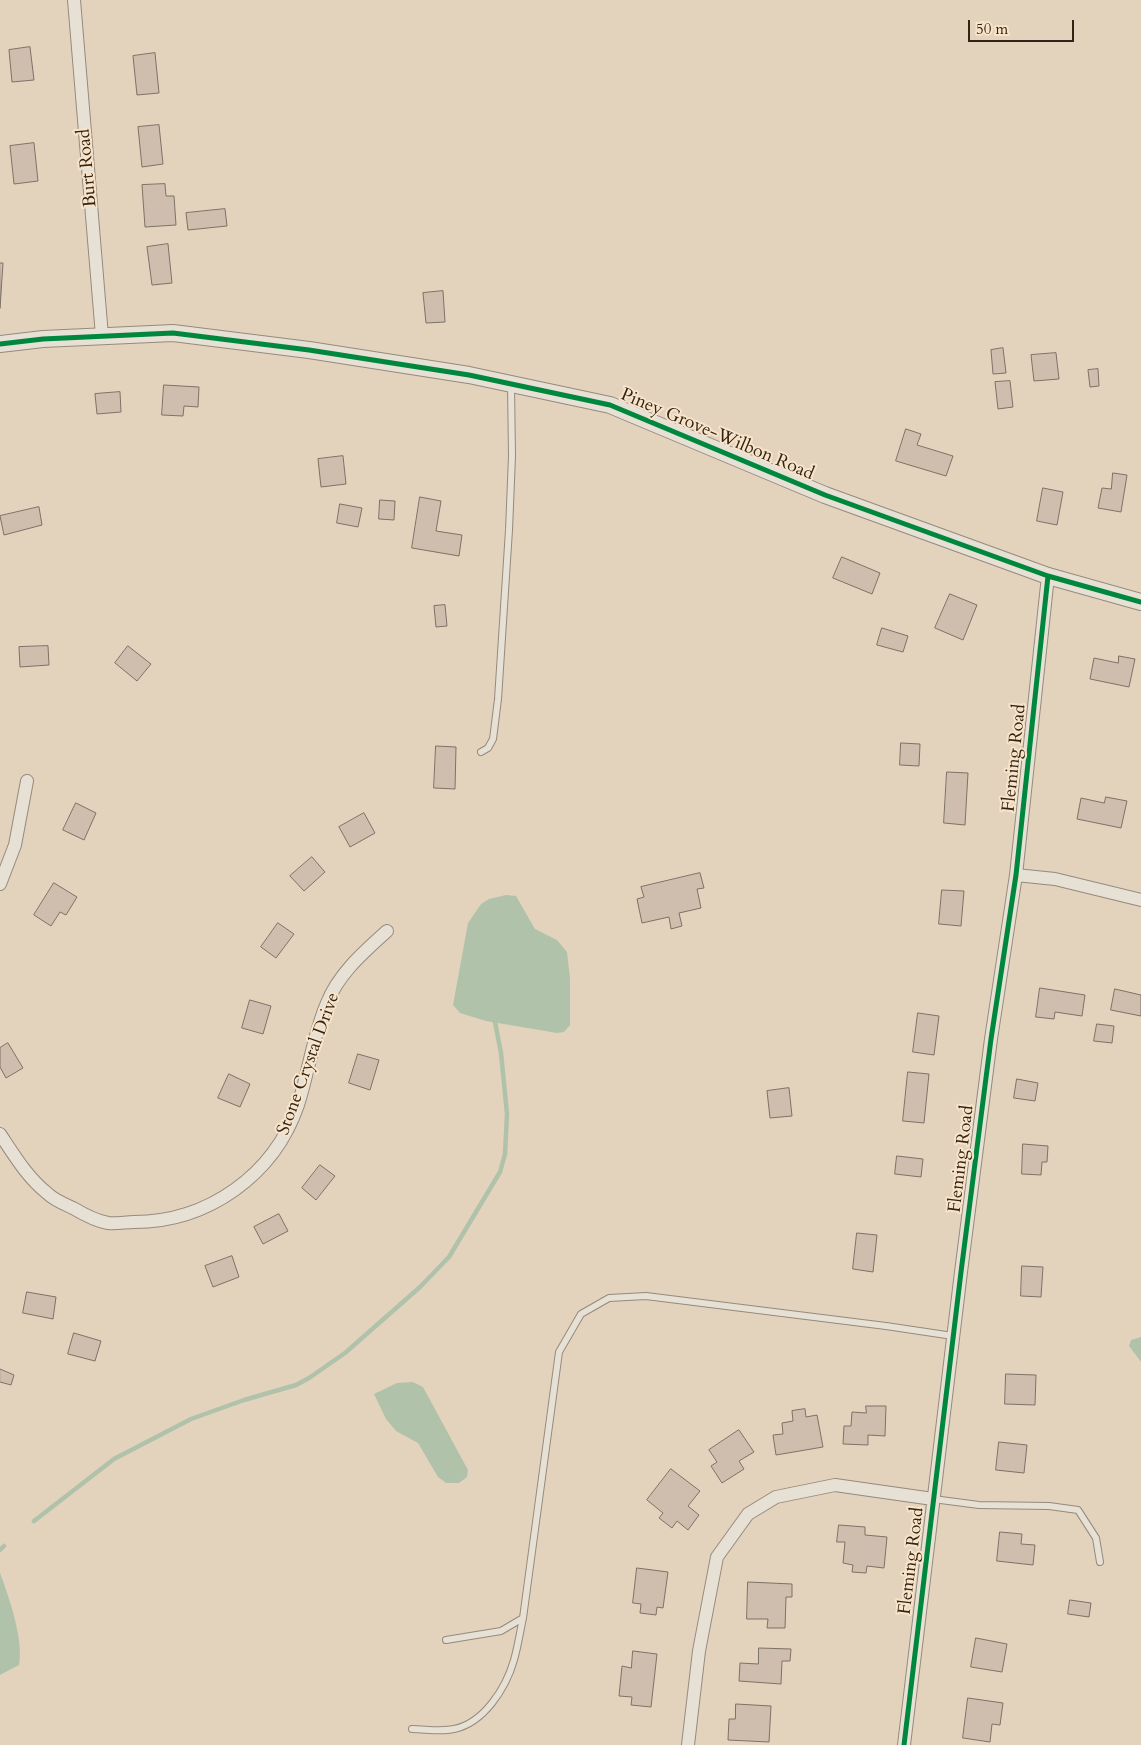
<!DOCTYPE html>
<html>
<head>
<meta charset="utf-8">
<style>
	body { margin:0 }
	#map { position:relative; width:1141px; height:1745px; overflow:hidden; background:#e3d3bc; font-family:Cardo,serif }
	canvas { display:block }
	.scale { position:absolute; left:968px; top:20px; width:106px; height:22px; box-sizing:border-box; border:2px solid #322314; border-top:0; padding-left:6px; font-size:15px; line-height:18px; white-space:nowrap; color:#322314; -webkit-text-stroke:4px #f7e4ca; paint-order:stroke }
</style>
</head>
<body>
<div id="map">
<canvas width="1141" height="1745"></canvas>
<div class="scale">50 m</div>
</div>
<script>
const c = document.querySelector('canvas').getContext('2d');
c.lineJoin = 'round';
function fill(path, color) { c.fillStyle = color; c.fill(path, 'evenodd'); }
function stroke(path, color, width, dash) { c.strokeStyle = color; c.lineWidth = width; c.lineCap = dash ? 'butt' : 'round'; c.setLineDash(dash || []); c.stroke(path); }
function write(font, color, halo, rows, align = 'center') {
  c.font = font + ' Cardo,serif'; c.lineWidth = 4; c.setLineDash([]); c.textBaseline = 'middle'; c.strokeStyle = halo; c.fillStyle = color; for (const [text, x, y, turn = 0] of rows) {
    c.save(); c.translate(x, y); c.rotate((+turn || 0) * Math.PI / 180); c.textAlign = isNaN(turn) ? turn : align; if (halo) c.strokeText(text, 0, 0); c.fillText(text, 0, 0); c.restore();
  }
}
fill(new Path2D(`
	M506,895L516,896L535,929L557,940L567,952L570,978V1025L564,1032L557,1033L486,1021L460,1013L453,1005L468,923L481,904L489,899Z
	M1141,1337V1362L1129,1346L1131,1340Z
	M413,1382L423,1387L468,1470L467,1477L459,1483H446L438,1477L418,1443L396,1431L386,1419L374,1394L397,1383Z
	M0,1573C9,1597 24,1640 19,1665L0,1675Z`), '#b1c2ab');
stroke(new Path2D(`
	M34,1521L114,1459L191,1419L244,1400L296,1385L309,1378L345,1353L420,1287L449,1257L500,1172L505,1154L507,1114L501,1053L495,1022L496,1018
	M0,1550L4,1546`), '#b1c2ab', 4.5);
const building = new Path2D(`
	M30,47L34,80L12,82L9,50Z
	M155,53L159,93L137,95L133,56Z
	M159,125L163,164L142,167L138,127Z
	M34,143L38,181L14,184L10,146Z
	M165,184L166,196H174L176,225L145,227L142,185Z
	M225,209L227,226L188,230L186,213Z
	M168,244L172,283L152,285L147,247Z
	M0,263H3L0,308Z
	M443,291L445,322L426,323L423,293Z
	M1003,348L1006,373L993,374L991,350Z
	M1056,353L1059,379L1034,381L1031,355Z
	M1098,369L1099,386L1090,387L1088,370Z
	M1010,381L1013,407L998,409L995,382Z
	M164,385L199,387L198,407L184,406L183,416L162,415Z
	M120,392L121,412L97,414L95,394Z
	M906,429L921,434L917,445L953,456L946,476L896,461Z
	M343,456L346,484L321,487L318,459Z
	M1113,473L1127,475L1121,512L1098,508L1102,488L1111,489Z
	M1043,488L1063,492L1057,525L1037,521Z
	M420,497L441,501L436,531L462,535L459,556L412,548Z
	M380,500L395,501L394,520L379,519Z
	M340,504L362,508L358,527L337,523Z
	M39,507L42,525L4,535L0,516Z
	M842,557L880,573L872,594L833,578Z
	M950,594L977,605L963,640L935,628Z
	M445,605L447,626L436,627L434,606Z
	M882,628L908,636L903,652L877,645Z
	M48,646L49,665L20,667L19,647Z
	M128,646L151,664L137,681L115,663Z
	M1119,656L1135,659L1129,687L1090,679L1094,658L1118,663Z
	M901,743L920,744L919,766L900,765Z
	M436,746L456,747L455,789L434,788Z
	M947,772L968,773L965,825L944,823Z
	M1106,797L1127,801L1121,828L1077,819L1081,798L1104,803Z
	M76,803L96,813L84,840L63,830Z
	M364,813L375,833L350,847L339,827Z
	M312,857L325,872L304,891L290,876Z
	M700,873L704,888L697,889L701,908L679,913L682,926L671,929L669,917L642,923L637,899L644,897L641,887Z
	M54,883L77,897L66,915L60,912L51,926L34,915Z
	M942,890L964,891L961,926L939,924Z
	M278,923L294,934L276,958L261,947Z
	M1040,988L1085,995L1082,1016L1055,1012L1054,1019L1036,1017Z
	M1115,989L1141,995V1016L1111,1010Z
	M250,1000L271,1006L263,1034L242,1028Z
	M918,1013L939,1016L934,1055L913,1052Z
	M1097,1024L1114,1026L1112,1043L1094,1041Z
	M8,1043L23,1068L6,1078L0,1067V1048Z
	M358,1054L379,1060L370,1090L349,1083Z
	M908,1072L929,1074L924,1123L903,1121Z
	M229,1074L250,1084L240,1107L218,1098Z
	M1017,1079L1038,1083L1035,1101L1014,1098Z
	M789,1088L792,1116L770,1118L767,1091Z
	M1023,1144L1048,1146L1047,1162H1042L1041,1175L1022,1174Z
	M897,1156L923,1159L921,1177L895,1174Z
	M320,1165L335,1176L316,1200L302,1188Z
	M279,1214L288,1231L263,1244L254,1227Z
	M857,1233L877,1235L873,1272L853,1269Z
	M232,1256L239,1277L213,1287L205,1266Z
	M1022,1266L1043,1267L1041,1297L1021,1296Z
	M27,1292L56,1297L53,1319L23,1313Z
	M74,1333L101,1341L95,1361L68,1354Z
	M0,1369L14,1375L11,1385L0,1382Z
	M1006,1374L1036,1375L1035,1405L1005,1404Z
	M866,1406H886L885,1436L868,1435V1445L843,1444L844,1426H851L852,1412L866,1413Z
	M805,1409L806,1417L817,1415L823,1447L776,1455L773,1435L783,1434L782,1423L793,1421L792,1411Z
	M739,1430L754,1452L739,1461L744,1469L722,1483L711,1466L717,1462L709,1450Z
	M999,1442L1027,1445L1024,1473L996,1470Z
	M671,1469L700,1491L688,1506L699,1515L688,1530L677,1521L672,1528L659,1518L663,1513L647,1500Z
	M839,1525L865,1527V1535L887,1537L884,1568L867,1566L866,1573L852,1572L853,1565L843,1563L845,1542H837Z
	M1000,1532L1022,1534L1021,1544L1035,1545L1033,1565L997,1561Z
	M637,1568L668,1572L663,1608L657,1607L656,1615L640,1613L641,1604L633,1603Z
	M748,1582L792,1584V1597H786L785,1628H767L768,1619H747Z
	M1070,1600L1091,1603L1089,1617L1068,1614Z
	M976,1638L1007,1644L1002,1672L971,1667Z
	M759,1648L791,1649L790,1661H782L781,1684L739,1681L740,1663L758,1664Z
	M633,1651L657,1654L651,1707L631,1705L632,1697L619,1696L622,1666L631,1668Z
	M968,1698L1003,1703L1000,1725L992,1724L990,1742L963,1738Z
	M736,1704L771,1706L769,1742L728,1740L729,1719H735Z`);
fill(building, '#cfbdae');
stroke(building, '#7c7265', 1);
const service = new Path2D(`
	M481,752L488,748L493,739L498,699L509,530L512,456L511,385
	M933,1499L979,1505L1049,1506L1078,1510L1096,1538L1100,1562
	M446,1640L501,1631L523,1618L559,1352L581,1314L609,1298L646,1296L886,1326L953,1336
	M412,1729C425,1729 440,1732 454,1729C484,1723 506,1688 514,1660C518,1646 520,1632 523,1618`);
const minor = new Path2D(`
	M74,0L102,336
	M1016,875L1055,879L1141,900
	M0,884L15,845L27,781
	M0,1134C14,1155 27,1177 47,1193C54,1200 64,1204 73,1208C83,1214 96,1221 108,1223C116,1224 126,1222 134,1222C208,1222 274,1175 298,1105C309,1071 313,1035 327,1003C339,973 364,952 387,931
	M688,1745L699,1651L717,1557L748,1514L776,1497L835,1485L933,1499
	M904,1745L961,1272L991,1039L1016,875L1048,576`);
const tertiary = new Path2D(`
	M0,344L43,339L173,333L309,350L469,375L610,405L825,495L1048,576L1141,602`);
stroke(service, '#958a7c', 8);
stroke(minor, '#958a7c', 14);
stroke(tertiary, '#958a7c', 18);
stroke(service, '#e7e0d5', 6);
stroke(minor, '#e7e0d5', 12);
stroke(tertiary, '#e7e0d5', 16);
stroke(new Path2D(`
	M0,344L43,339L173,333L309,350L469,375L610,405L825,495L1048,576L1141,602
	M904,1745L961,1272L991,1039L1016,875L1048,576`), '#00873e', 5);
write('18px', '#322314', '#f7e4ca', [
	["Burt Road",88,168,-95],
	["Piney Grove-Wilbon Road",717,435,23],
	["Fleming Road",1015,758,-84],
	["Stone Crystal Drive",309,1064,-70],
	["Fleming Road",962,1159,-83],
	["Fleming Road",912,1561,-83]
]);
</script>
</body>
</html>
